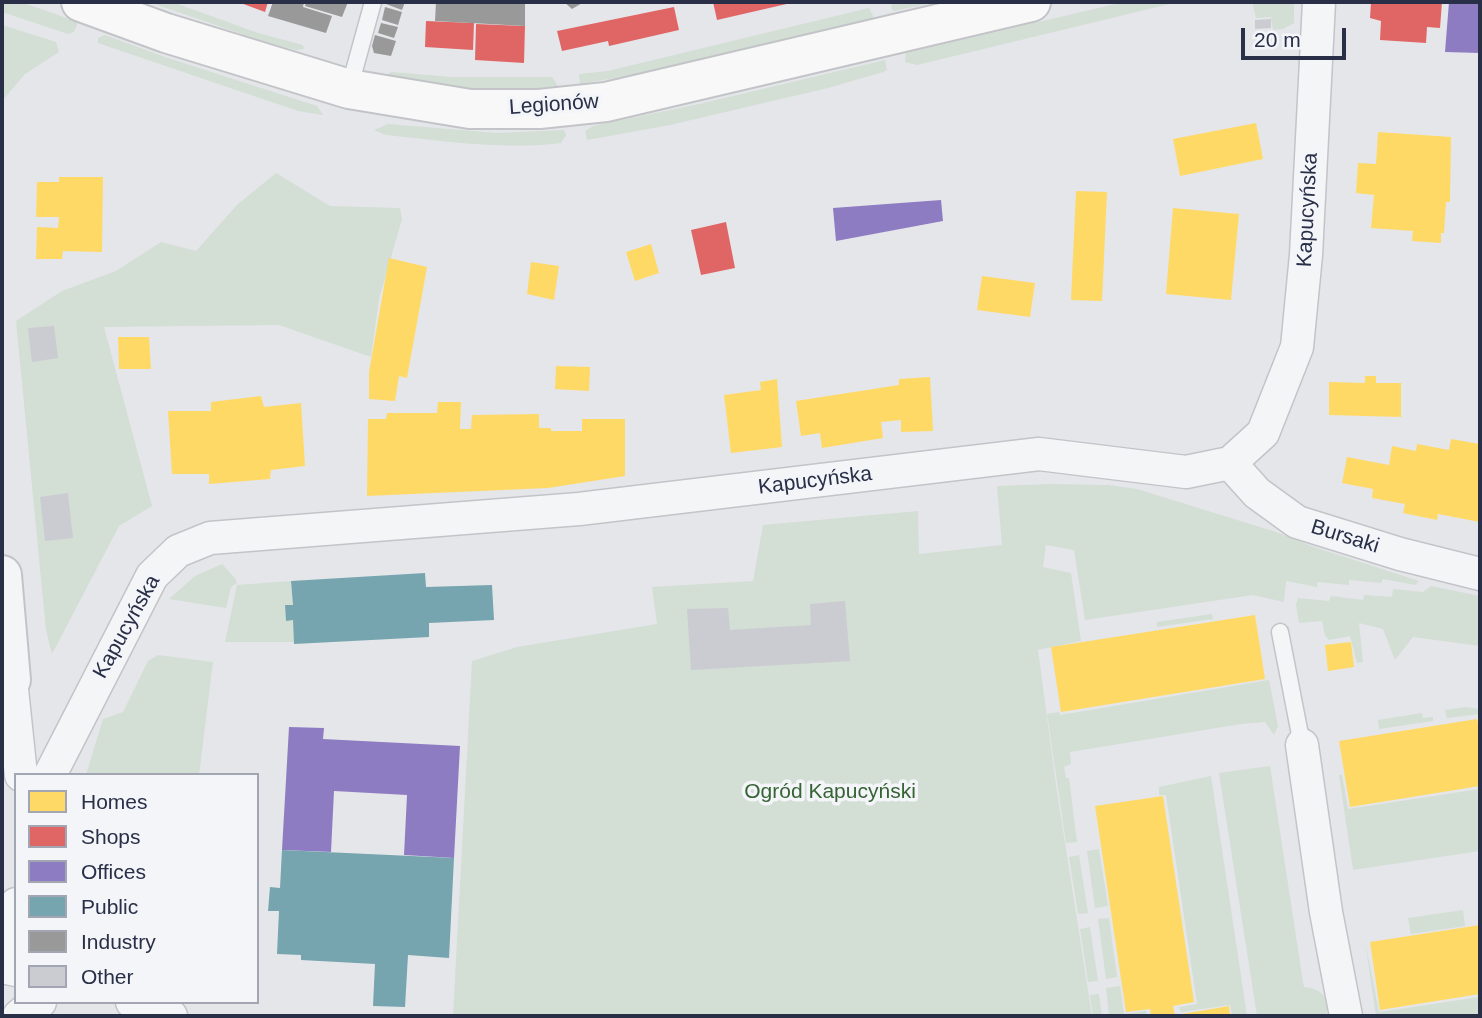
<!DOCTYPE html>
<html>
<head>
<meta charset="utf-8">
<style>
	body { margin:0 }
	#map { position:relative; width:1482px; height:1018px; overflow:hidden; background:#e5e6ea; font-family:Helvetica,sans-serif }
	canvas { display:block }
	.frame { position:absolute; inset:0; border:4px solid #282f47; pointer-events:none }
	.legend { position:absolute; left:14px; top:773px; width:245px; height:231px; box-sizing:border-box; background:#f3f5f9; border:2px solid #a2a6b2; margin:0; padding:9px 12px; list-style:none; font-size:21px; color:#282f47 }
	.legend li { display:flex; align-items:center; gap:14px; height:35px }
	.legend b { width:35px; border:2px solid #a2a6b2 }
	.scale { position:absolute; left:1241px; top:28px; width:105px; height:32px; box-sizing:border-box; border:4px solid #282f47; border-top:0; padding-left:9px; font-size:21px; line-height:24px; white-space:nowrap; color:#282f47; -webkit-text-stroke:5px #f3f5f9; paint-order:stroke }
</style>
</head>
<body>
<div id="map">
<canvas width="1482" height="1018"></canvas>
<div class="frame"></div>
<ul class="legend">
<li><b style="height:19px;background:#ffd966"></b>Homes</li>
<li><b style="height:19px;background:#e06666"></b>Shops</li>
<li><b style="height:19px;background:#8e7cc3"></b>Offices</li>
<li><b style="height:19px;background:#76a5af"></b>Public</li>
<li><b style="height:19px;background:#999"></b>Industry</li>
<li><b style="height:19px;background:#cbccd1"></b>Other</li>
</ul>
<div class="scale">20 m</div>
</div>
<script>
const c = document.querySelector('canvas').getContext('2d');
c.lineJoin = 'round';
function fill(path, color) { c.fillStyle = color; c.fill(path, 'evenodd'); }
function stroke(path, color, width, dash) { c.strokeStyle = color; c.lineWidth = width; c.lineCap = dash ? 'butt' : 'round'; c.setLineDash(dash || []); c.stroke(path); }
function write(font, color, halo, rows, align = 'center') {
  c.font = font + ' Helvetica,sans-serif'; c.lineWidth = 7; c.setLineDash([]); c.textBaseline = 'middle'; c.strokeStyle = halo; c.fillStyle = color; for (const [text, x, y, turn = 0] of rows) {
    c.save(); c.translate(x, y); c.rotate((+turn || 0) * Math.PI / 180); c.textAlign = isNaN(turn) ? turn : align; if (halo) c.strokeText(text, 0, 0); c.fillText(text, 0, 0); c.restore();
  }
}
fill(new Path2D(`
	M2,2H21L78,22L74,32L68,34L2,12Z
	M149,2H172L258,33L303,45L304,49L296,50L265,42Z
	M898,2H936L894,11L891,8L892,3Z
	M1124,2H1178L917,65L905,62L906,53Z
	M1252,2H1294V23L1283,29L1273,30L1271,17L1256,18Z
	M869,8L874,18L638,74L580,84L579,74L608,71Z
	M2,25L56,42L59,52L25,74L2,101Z
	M105,35L165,57L317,106L323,115L298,111L98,43V38Z
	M885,60L887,70L883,72L828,88L670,125L587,140L585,131L593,126L699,104Z
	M391,72L452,77H552L558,86L510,91L454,87L390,77L387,75Z
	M388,124L497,133L564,130L566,135L561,143C503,150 444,141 386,135L374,130Z
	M276,173L330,206L400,208L402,219L379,299L371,357L279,325L104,327L152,506L119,526L52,654L46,630L16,321L62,291L116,271L161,242L196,251L237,205Z
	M1049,484L1108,485L1137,489L1276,532L1314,547L1419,581L1415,585L1383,579L1381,583L1349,580V585L1317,582V587L1286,581L1284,602L1253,595L1085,620L1074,550L1046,545L1043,567L1071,573L1081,641L1038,650L1056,785L1092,1016H453L472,661L517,647L657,624L652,587L753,581L763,525L918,511L919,554L1002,545L997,486Z
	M222,564L235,578L237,583L231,587L226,608L169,599L195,576Z
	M291,581L293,605H285L286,620H293L294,642H225L237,585Z
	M1431,586L1480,596V646L1413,637L1395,660L1383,629L1359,623L1363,662L1357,663L1350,636L1329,640L1325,636L1322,621L1299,623L1296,605L1298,598L1329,601L1331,596L1363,600L1364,595L1392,597L1393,589L1423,592Z
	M1212,614L1213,619L1157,627V622Z
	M158,655L213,662L199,775H86L103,719L123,712L148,661Z
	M1269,680L1278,726L1274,735L1265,722L1241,724L1070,752L1071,764L1064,767L1066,778H1069L1077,842L1066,843L1047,714L1059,712L1060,715Z
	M1466,707L1480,709V720L1479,714L1447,718L1445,710Z
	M1422,713L1423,718L1433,717V721L1379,729L1378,720Z
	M1270,766L1303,982L1304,987C1322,989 1330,997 1326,1016H1257L1219,773Z
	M1339,775H1342L1348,809L1480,789V851L1353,870Z
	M1211,776L1247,1016H1232L1230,1005L1181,1012L1179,1007L1197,1004L1166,795H1159V787Z
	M1099,849L1108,906L1095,908L1087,851Z
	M1079,855L1088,913L1078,914L1069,857Z
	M1463,910L1465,926L1411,934L1408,918Z
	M1109,918L1117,977L1106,979L1098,919Z
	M1090,927L1098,981L1088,982L1080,929Z
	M1365,941L1379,1012L1480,997V1016H1376Z
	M1120,986L1124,1014L1146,1011L1147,1016H1109L1106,988Z
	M1099,994L1102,1016H1093L1090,995Z`), '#d3ded5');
fill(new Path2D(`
	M1256,123L1263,159L1180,176L1173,139Z
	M1378,132L1451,137L1450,202H1446L1444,233H1441V243L1412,241L1413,231L1371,228L1374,195L1356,193L1358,163L1376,164Z
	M59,177H103L102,252L63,251L62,259H36L37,227L58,228L59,217H36L37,182H59Z
	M1076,191L1107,192L1102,301L1071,300Z
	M1173,208L1239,214L1231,300L1166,294Z
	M651,244L659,273L635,281L626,252Z
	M389,258L427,267L407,378L399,376L395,401L369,399V372Z
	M531,262L559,266L554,300L527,294Z
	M982,276L1035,283L1030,317L977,310Z
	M118,337H149L151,369H119Z
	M556,366L590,367L589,391L555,389Z
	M1365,376H1376V383H1401V417L1329,415V382L1365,383Z
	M930,377L933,431L901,432V420L881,422L883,438L822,448L820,433L801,436L796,401L899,385V379Z
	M777,379L782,447L731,453L724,395L761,390L760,382Z
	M261,396L264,407L301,403L305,466L271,470L270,479L209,484V474H172L168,411H211V402Z
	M438,402H461L460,429H471L472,415L539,414V428H551V431H582V419H625V476L548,488L367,496L368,419H386L387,413H437Z
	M1451,439L1480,444V522L1438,514L1437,520L1403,513L1405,504L1372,498L1373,489L1342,483L1347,457L1389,465L1392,446L1416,451L1417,444L1449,450Z
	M1255,615L1265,679L1061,712L1051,647Z
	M1351,642L1354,667L1328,671L1325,645Z
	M1477,719L1480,733V786L1350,807L1339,741Z
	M1163,796L1194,1002L1173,1006L1175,1016H1151L1150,1009L1126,1012L1095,806Z
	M1480,925V994L1380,1010L1370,942Z
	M1229,1006L1230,1016H1176V1015Z`), '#ffd966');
fill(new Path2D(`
	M238,2H268L265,12Z
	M713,2H791V3L717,20Z
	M1371,2H1442L1440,28L1427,27L1426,43L1380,40L1381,21L1370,18Z
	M674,7L679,30L609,46L608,41L562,51L557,31Z
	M426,21L474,23L473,50L425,47Z
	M476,24L525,26L524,63L475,60Z
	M726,222L735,268L701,275L691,230Z`), '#e06666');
fill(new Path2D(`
	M1449,2H1480V53L1445,52Z
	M941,200L943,221L836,241L833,208Z
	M289,727L324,728L323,739L460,746L454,858L404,855L407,795L334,791L331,852L282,850Z`), '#8e7cc3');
fill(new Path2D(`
	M425,573L426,587L492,585L494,620L429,623V637L294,644L293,620L286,621L285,605H293L291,581Z
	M282,850L454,858L449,958L408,955L405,1007L373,1006L375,964L301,960V955L277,954L279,911H268L270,887L280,888Z`), '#76a5af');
fill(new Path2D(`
	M273,2H304L303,7L332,16L326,33L268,16Z
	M306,2H348L342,17L305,6Z
	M387,2H405L402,10L386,4Z
	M436,2H525V26L435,21Z
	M564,2H584L572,9Z
	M385,7L402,12L398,25L382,20Z
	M381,23L398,27L394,38L378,33Z
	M375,35L396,41L391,56L374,53L372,46Z`), '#999');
fill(new Path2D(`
	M1271,19V28L1255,29V20Z
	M54,326L58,358L32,362L28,328Z
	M68,493L73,538L45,541L40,497Z
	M845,601L850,661L691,670L687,609L728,608L730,630L811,625L810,604Z`), '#cbccd1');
const service = new Path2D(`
	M349,89L373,2
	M1280,632L1302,745`);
const minor = new Path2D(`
	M1230,463L1257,493L1297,522L1400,554L1480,574
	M11,680L21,775
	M1302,745L1326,912L1346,1016
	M50,775L152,576L178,551L210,538L579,509L1039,454L1186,472L1230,463L1263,433L1297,347L1306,255L1319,2
	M2,945L16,904
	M2,967L16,970
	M132,1002L171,1016
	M19,1016L33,1004L40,1002`);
const tertiary = new Path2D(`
	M2,575L11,680`);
const secondary = new Path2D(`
	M81,2L166,33L349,89L470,109H539L606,102L1031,2`);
stroke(service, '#c3c4c8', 19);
stroke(minor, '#c3c4c8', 35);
stroke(tertiary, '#c3c4c8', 42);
stroke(secondary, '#c3c4c8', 42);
stroke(service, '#f4f5f7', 16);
stroke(minor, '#f4f5f7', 32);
stroke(tertiary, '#f4f5f7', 38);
stroke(secondary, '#f8f8f8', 38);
write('21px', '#282f47', '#f3f5f9', [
	["Legionów",554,105,-4],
	["Kapucyńska",1308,210,-87],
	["Kapucyńska",815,481,-7],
	["Bursaki",1345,537,17],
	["Kapucyńska",127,627,-61]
]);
write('21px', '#376434', '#f3f5f9', [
	["Ogród Kapucyński",830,792]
]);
</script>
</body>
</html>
